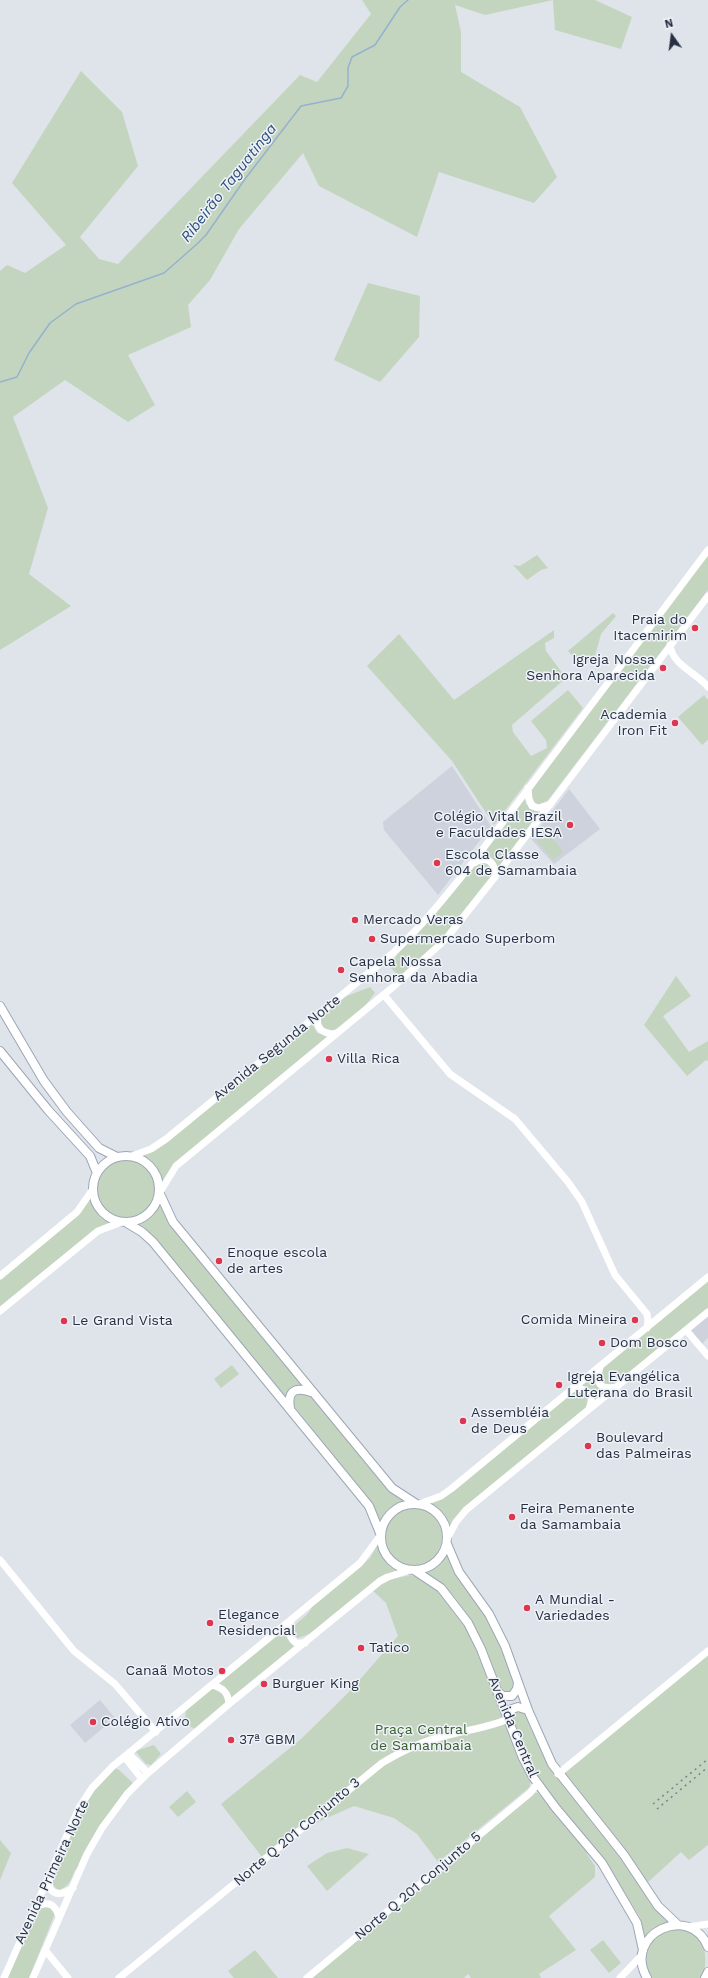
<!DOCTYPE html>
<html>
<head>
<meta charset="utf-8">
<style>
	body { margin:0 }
	#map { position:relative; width:708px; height:1978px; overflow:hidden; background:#dfe3ea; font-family:"Work Sans",sans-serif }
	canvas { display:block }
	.north { position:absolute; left:652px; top:16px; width:40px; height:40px; -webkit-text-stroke:3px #eff2f7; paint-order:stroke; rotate:346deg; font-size:11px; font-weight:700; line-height:16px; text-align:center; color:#263043 }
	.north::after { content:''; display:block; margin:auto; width:14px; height:18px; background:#263043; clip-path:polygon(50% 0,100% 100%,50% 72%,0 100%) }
</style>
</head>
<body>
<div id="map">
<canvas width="708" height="1978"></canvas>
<div class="north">N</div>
</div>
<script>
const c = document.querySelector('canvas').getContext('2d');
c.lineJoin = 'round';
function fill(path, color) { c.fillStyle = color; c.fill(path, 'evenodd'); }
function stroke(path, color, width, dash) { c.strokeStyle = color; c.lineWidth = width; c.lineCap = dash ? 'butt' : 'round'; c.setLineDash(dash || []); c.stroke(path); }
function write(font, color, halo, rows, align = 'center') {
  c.font = font + ' "Work Sans",sans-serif'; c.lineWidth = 3; c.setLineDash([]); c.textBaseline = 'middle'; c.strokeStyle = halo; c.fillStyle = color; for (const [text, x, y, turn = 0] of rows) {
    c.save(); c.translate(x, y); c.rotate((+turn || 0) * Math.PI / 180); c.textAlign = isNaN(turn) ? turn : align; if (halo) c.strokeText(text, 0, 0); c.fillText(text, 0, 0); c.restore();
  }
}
fill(new Path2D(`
	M452,766L491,826L438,895L384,830L383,822Z
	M569,789L600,829L554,864L531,839Z
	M708,1310V1338L702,1344L688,1327Z
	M100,1700L115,1718L85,1743L70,1725Z`), '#cdd2dc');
fill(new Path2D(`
	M362,0H595L632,17L621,49L555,30L553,0L485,15L455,5L461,32V72L520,107L557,177L534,203L439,172L417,237L319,186L303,153L239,229L210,280L188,305L191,327L128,355L155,405L128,422L65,380L13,417L48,508L29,574L71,606L0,650V271L7,265L25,273L66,245L12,183L81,71L122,112L138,166L80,237L99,259L118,264L300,75L317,82L371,14Z
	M368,283L420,296L419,337L380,382L334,360Z
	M708,552V590L548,800L538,805L531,799V791Z
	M537,555L548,568L541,570L527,580L513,565L520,566Z
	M613,613L616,616L601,634L595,656L582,667L568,651Z
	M554,630V638L545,643L546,651L566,678L512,725L513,732L531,756L547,748L546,740L531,721L568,690L583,708L494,825L452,761L367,666L399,634L454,700Z
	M704,695L708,700V740L702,745L678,717Z
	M525,797L526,804L535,811H542L497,872L495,864L488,855L481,856Z
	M548,832L563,852L553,860L537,841Z
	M482,862L492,866V875L443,938L423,959L399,976L390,967L397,955L475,866Z
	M676,976L691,996L663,1016L689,1052L708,1041V1061L706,1060L687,1076L644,1025Z
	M370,987L375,993C363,1009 348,1026 328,1032L323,1029L318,1021L342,998Z
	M314,1020L313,1025L317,1033L328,1036L180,1159L162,1183C159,1171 153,1158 140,1154L151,1151Z
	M97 1189a29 29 0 1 1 58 0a29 29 0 1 1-58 0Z
	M90,1196L97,1212L110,1222L93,1231L0,1307V1279Z
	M161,1202L163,1211L171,1224L305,1388L300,1387L288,1401L181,1270L146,1232L133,1225C146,1221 154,1213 161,1202Z
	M708,1280V1309L465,1509L450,1531C445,1519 441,1509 427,1503L436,1501Z
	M232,1365L239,1374L221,1388L214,1379Z
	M301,1391L310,1395L392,1492L407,1501C394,1503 386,1512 379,1523L373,1504L294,1406L292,1399L295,1393Z
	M384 1537a29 29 0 1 1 58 0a29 29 0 1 1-58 0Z
	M377,1545C383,1556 387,1564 399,1570L383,1575L312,1633L298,1638L293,1635L292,1631C296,1620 310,1616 312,1606L370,1558Z
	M447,1552L481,1603L502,1646L515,1686L513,1690L506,1692L500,1687C497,1677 492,1669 488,1659C474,1627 458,1588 424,1573C434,1568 442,1563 447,1552Z
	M411,1575L430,1582L446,1598L466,1624L479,1652L530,1781V1787L438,1862L417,1834L394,1818L354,1806L309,1826L262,1857L221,1804L301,1739L348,1693L398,1636L386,1603L373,1591L387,1580Z
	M286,1628L288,1639L297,1645L195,1729L191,1727L185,1719L186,1710Z
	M708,1650V1845L689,1860L681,1852L646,1884L562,1777L565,1769Z
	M513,1711H524L531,1730L588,1812L670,1922L653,1928L645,1938L640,1917L610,1869L540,1783L518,1738L519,1735L511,1715Z
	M154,1745L161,1754L151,1765L146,1764L135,1751Z
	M115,1768L119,1770L133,1783L100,1825L80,1868L75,1870C71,1880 69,1887 58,1890L53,1885V1879L82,1807L98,1784Z
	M187,1791L196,1802L178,1817L169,1807Z
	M534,1793H538L586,1849L587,1854L595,1866V1877L549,1916L576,1950L539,1974L541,1978H471L468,1974L464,1978H305Z
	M0,1840L11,1853L0,1880Z
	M347,1848L369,1854L327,1891L307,1866L327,1853Z
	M43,1906H50L54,1910V1916L29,1978H7L27,1931C34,1924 37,1914 43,1906Z
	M670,1929C677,1929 685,1929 691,1932C707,1941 708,1963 702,1978H651C640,1957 648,1938 670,1929Z
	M603,1940L621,1963L609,1973L590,1950Z
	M255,1950L278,1978H234L228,1971Z`), '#c4d5bf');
stroke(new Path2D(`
	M0,382L17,377L29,353L50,323L76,304L164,273L197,244L206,235L245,179L301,106L341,98L348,86V68L352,57L375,45L400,7L408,0`), '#96b1ce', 1.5);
const primary = new Path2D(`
	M0,1006L44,1081L67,1112L99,1148L117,1157
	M0,1051L48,1110L90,1156L97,1173
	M93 1189a33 33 0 1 1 66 0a33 33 0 1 1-66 0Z
	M160,1194L173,1222L392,1488L415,1503
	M127,1223L142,1232L153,1242L369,1506L380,1533
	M290,1408C287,1390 296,1387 311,1392
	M381 1537a33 33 0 1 1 66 0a33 33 0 1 1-66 0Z
	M447,1544L459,1572L489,1614L505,1646L528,1710L552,1764L624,1855L658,1906L678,1925
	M414,1570L441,1588L468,1623L481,1649L523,1758L533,1777L555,1807L602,1863L637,1923L643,1950
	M497,1691L503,1696H512L517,1689L518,1683
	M508,1719L512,1709L518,1707L528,1710
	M647,1978C622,1934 690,1902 708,1947
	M705,1978L708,1972`);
stroke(primary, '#9da7b7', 10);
stroke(new Path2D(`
	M670,645C672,665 697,673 708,687
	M528,788L529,799L532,806L539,808L550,805
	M474,863C487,855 496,862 495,877
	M384,995L450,1074L515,1119L568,1182L582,1202L615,1275L647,1314L648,1321L647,1328
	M319,1013C314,1028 322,1034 336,1034
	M132,1156L151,1149L166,1139L393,953C422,926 446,896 470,866L708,550
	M160,1192L176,1166L393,987L445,940L495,877L708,596
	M0,1276L77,1212L93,1189
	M0,1311L98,1231L122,1222
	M686,1330L708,1356
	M600,1367C595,1383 599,1390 617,1387
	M573,1388C588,1388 595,1395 589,1409
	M419,1504L441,1496L451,1489L708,1277
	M447,1539L456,1522L466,1510L708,1312
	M0,1560L74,1651L115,1684L156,1732
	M291,1620C289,1629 287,1636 296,1643H305
	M212,1685C223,1688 228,1692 229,1704
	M130,1752L131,1756L148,1773
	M123,1758L127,1760L142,1779
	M558,1774L708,1651
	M49,1878L50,1889C57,1897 65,1893 73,1888
	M35,1907C48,1901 54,1903 59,1916
	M689,1927L708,1924
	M45,1950L68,1978
	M4,1978L79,1808L92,1788L113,1766L360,1563L380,1536
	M33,1978L87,1854L102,1828L127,1794L148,1773L229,1704L380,1581L388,1577L410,1570
	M119,1978L382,1763C402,1751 422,1741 445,1736C466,1730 488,1728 508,1719
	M307,1978L530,1793L537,1784
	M620,1978L642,1955`), '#fff', 7);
stroke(primary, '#fff', 8);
stroke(new Path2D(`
	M653,1804L708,1759
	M657,1809L708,1767`), '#778295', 1.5, [2, 4]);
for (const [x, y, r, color] of [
	[695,628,4,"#dc374f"],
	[663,668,4,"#dc374f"],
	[675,723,4,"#dc374f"],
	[570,825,4,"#dc374f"],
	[437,863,4,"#dc374f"],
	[355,920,4,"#dc374f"],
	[372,939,4,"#dc374f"],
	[341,970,4,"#dc374f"],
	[329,1059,4,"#dc374f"],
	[219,1261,4,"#dc374f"],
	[635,1320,4,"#dc374f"],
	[64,1321,4,"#dc374f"],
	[602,1343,4,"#dc374f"],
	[559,1385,4,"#dc374f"],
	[463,1421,4,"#dc374f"],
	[588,1446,4,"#dc374f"],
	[512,1517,4,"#dc374f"],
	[527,1608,4,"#dc374f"],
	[210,1623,4,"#dc374f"],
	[361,1648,4,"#dc374f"],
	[222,1671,4,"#dc374f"],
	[264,1684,4,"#dc374f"],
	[93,1722,4,"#dc374f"],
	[231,1740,4,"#dc374f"]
]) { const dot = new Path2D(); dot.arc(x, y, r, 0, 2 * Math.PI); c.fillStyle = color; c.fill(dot); stroke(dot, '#eff2f7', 1.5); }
write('14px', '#263043', '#eff2f7', [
	["Praia do",687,620,"right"],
	["Itacemirim",687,636,"right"],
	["Igreja Nossa",655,660,"right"],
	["Senhora Aparecida",655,676,"right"],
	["Academia",667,715,"right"],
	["Iron Fit",667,731,"right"],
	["Colégio Vital Brazil",562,817,"right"],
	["e Faculdades IESA",562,833,"right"],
	["Escola Classe",445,855],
	["604 de Samambaia",445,871],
	["Mercado Veras",363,920],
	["Supermercado Superbom",380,939],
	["Capela Nossa",349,962],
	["Senhora da Abadia",349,978],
	["Villa Rica",337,1059],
	["Enoque escola",227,1253],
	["de artes",227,1269],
	["Comida Mineira",627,1320,"right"],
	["Le Grand Vista",72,1321],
	["Dom Bosco",610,1343],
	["Igreja Evangélica",567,1377],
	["Luterana do Brasil",567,1393],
	["Assembléia",471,1413],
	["de Deus",471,1429],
	["Boulevard",596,1438],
	["das Palmeiras",596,1454],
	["Feira Pemanente",520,1509],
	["da Samambaia",520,1525],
	["A Mundial -",535,1600],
	["Variedades",535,1616],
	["Elegance",218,1615],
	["Residencial",218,1631],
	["Tatico",369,1648],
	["Canaã Motos",214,1671,"right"],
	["Burguer King",272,1684],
	["Colégio Ativo",101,1722],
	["37ª GBM",239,1740]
], 'left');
write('14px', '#263043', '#eff2f7', [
	["Avenida Segunda Norte",277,1048,-39],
	["Avenida Central",513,1727,67],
	["Norte Q 201 Conjunto 3",297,1832,-40],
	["Avenida Primeira Norte",52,1872,-65],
	["Norte Q 201 Conjunto 5",418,1886,-40]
]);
write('14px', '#3a6032', '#eff2f7', [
	["Praça Central",421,1730],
	["de Samambaia",421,1746]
]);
write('italic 15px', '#2c4f7b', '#eff2f7', [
	["Ribeirão Taguatinga",229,183,-52]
]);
</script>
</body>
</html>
